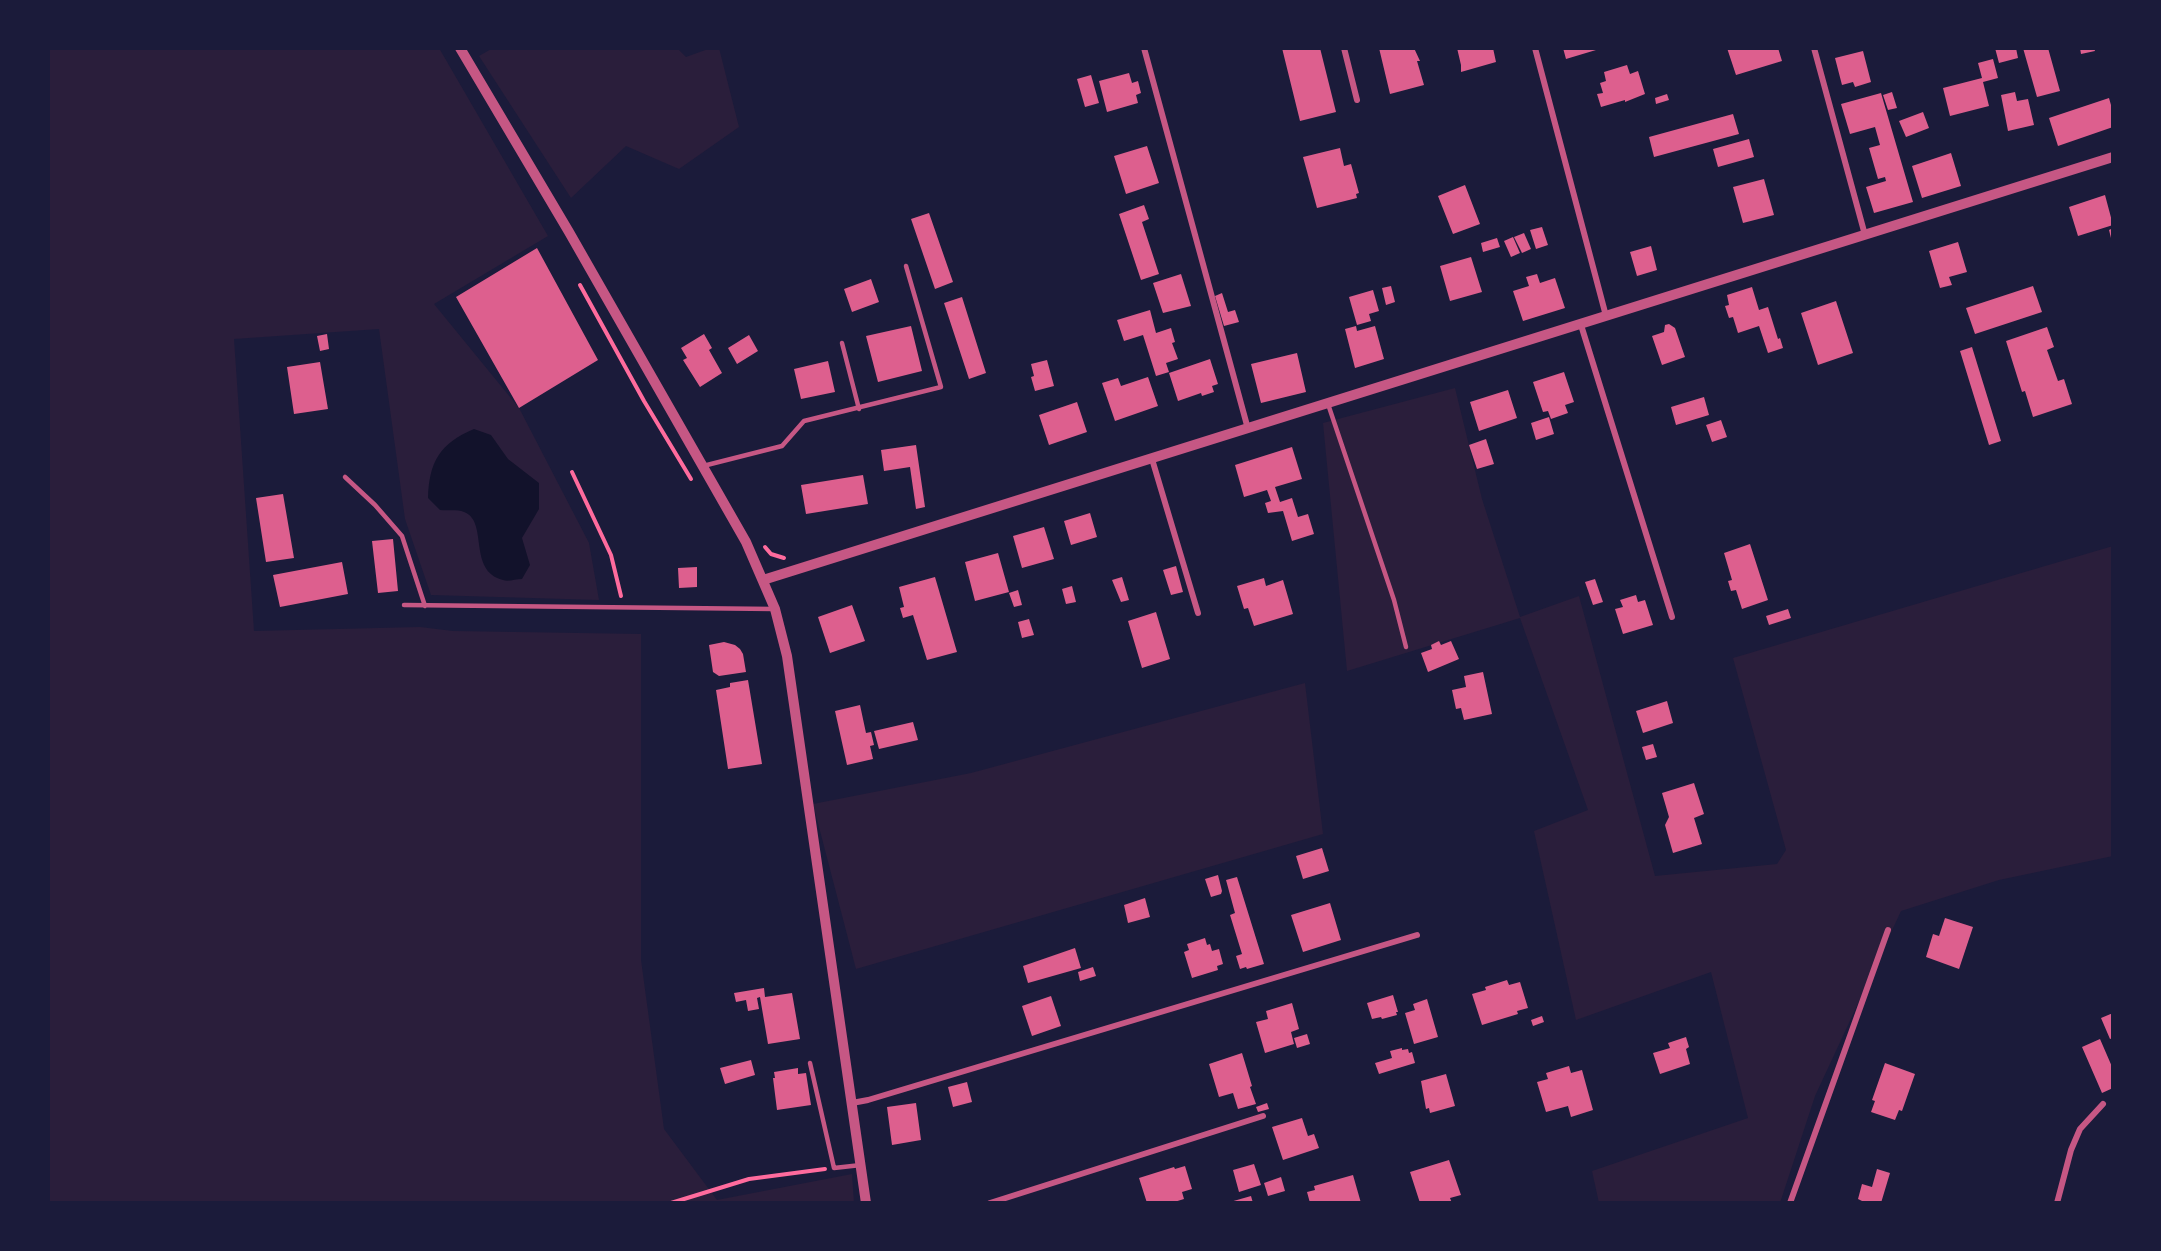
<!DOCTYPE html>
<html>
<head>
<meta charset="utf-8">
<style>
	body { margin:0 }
	#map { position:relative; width:2161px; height:1251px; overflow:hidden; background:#1b1b3a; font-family:Spectral,serif }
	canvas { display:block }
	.frame { position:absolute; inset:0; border:50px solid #1b1b3a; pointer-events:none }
</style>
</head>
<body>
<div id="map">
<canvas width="2161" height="1251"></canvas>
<div class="frame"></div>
</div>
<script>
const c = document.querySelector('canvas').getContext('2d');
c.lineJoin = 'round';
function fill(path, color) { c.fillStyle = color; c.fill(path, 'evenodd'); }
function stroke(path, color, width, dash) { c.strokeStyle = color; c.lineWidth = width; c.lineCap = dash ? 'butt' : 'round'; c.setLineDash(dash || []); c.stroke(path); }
fill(new Path2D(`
	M48,48H439L548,236L434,304L519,408L589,543L599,600L431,595L405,519L379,329L234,339L254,631L420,627L453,631L641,634V960L664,1129L717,1200L852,1174L854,1203H48Z
	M493,48H677L686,57L711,48H719L739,127L679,169L626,146L571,198L479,56Z
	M1455,388L1482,499L1520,617L1579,596L1655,876L1777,864L1786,850L1733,658L2113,546V856L1999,880L1901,911L1815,1096L1780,1203H1599L1592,1171L1748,1118L1711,972L1576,1020L1534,831L1588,810L1520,618L1347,671L1323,423Z
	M1305,683L1323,834L856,969L813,804L971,773Z`), '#2a1e3b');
fill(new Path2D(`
	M474,429L491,435L508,459L539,483V509L522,538L530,565L522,579C516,579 508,582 503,580C467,571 489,521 464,512C457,509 447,511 440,510L428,498C429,462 440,443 474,429Z`), '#12122b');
fill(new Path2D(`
	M1282,48H1320L1336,112L1300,121Z
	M1379,48H1414L1420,61H1417L1424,85L1390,94Z
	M1457,48H1493L1496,62L1461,72V65Z
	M1563,48H1595L1596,50L1566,59Z
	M1727,48H1778L1782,61L1736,75Z
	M1995,48H2016L2018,58L1999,63Z
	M2023,48H2048L2060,91L2037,97Z
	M2080,48H2094L2095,51L2081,54Z
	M1863,51L1871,82L1855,87L1853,82L1842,85L1835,58Z
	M1993,59L1998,78L1983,82L1989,106L1950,116L1943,88L1982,78L1978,63Z
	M1627,65L1630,74L1638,71L1645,94L1625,102V100L1601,107L1597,94L1603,93L1600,83L1606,81L1604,72Z
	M1129,73L1132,83L1138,81L1141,93L1136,95L1138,103L1107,112L1099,81Z
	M1091,75L1099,103L1085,107L1077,79Z
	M1892,92L1897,108L1888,110L1883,95Z
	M2015,92L2017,101L2028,99L2034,125L2008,131L2001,95Z
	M1881,93L1913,202L1874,213L1866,187L1886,181L1885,177L1878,179L1869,148L1880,145L1875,127L1850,134L1841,104Z
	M1667,94L1669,100L1656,104L1655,98Z
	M2109,98L2113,112V127L2058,146L2049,118Z
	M1923,112L1929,128L1906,137L1899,121Z
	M1733,114L1739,134L1654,157L1649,137Z
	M1749,139L1754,157L1718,167L1713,149Z
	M1147,146L1159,183L1126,194L1114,156Z
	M1340,148L1344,166L1351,164L1359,193L1356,194L1357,198L1317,208L1303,157Z
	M1951,153L1961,186L1922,198L1912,166Z
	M1764,179L1774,215L1743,223L1733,187Z
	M1465,185L1480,224L1453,234L1438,196Z
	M2105,195L2113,225L2078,236L2069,207Z
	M1144,205L1149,219L1142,222L1159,274L1141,280L1119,214Z
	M929,213L953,282L935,289L911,219Z
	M1542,227L1548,245L1536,249L1530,230Z
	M2113,228V242H2112L2109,230Z
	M1524,233L1531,249L1522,253L1514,237Z
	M1513,237L1520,253L1511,257L1504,241Z
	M1497,238L1500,247L1483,252L1481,243Z
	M1958,242L1967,272L1949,277L1952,285L1940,288L1929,251Z
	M1651,246L1657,270L1637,276L1630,252Z
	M537,248L598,360L519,408L456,297Z
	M1471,257L1482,292L1450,301L1440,266Z
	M1181,274L1191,306L1163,313L1153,283Z
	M1537,274L1540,283L1555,278L1565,308L1523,321L1513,291L1529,286L1526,277Z
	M871,279L879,302L852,312L844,289Z
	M1391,286L1395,302L1386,305L1382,288Z
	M2033,286L2042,312L1975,334L1966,308Z
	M1752,287L1759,310L1768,307L1778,339L1780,338L1783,348L1768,353L1759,326L1738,333L1733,317L1729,318L1725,306L1729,305L1727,295Z
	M1373,290L1379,311L1369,314L1371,321L1357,325L1349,297Z
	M1222,293L1228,312L1235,310L1239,322L1224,326L1215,296Z
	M962,297L986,373L969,379L944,303Z
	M1836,301L1853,353L1818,365L1801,313Z
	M1150,310L1156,333L1171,328L1175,342L1172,343L1178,359L1166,363L1169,372L1156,376L1143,335L1124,341L1117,320Z
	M1669,324L1675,328L1685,357L1662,365L1652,336L1664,332L1665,325Z
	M911,326L922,371L878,382L866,336Z
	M1356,326L1357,331L1375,326L1384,359L1355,368L1345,329Z
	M2047,327L2054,347L2047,350L2058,381L2064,379L2072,404L2033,417L2025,391L2022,392L2006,341Z
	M327,334L329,349L320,351L317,336Z
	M704,334L712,348L709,350L722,373L700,387L683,360L687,358L681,348Z
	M749,335L758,351L737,364L728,348Z
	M1972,347L2001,441L1989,445L1960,351Z
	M1297,353L1306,392L1261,403L1251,364Z
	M1210,359L1218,384L1212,386L1214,392L1202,396L1201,393L1178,401L1169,373Z
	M1047,360L1054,386L1035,391L1031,377L1034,376L1031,364Z
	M828,361L835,392L801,399L794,369Z
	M320,362L328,409L294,414L287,367Z
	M1564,372L1574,402L1565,405L1568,413L1551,419L1548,411L1543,412L1533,382Z
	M1148,377L1158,406L1115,421L1102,383L1118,378L1121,386Z
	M1508,390L1517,418L1479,431L1470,402Z
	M1704,397L1709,415L1676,425L1671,407Z
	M1077,402L1087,432L1049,445L1039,415Z
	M1549,417L1554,434L1536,440L1531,423Z
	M1721,420L1727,437L1712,442L1706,425Z
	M1486,439L1494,464L1477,469L1469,445Z
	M916,445L925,507L916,509L910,467L884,471L881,450Z
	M1292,447L1302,479L1275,487L1280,502L1292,498L1298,517L1308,514L1314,534L1292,541L1283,511L1268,513L1265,503L1271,501L1267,490L1244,497L1235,465Z
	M863,475L868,504L806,514L801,485Z
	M283,494L294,558L266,562L256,498Z
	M1090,513L1097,537L1071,545L1064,521Z
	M1044,527L1054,559L1022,568L1013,536Z
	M393,539L398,591L378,593L372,541Z
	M1750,544L1768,600L1742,609L1736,590L1731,591L1728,581L1732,580L1724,553Z
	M998,553L1009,592L975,601L965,562Z
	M342,562L348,594L280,607L273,575Z
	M1176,566L1183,592L1171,595L1163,570Z
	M697,567V587L679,588L678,568Z
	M935,577L957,652L927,660L913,615L903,618L900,608L904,607L899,587Z
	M1122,577L1129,600L1121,602L1112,580Z
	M1264,578L1266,586L1283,580L1293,614L1254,626L1248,608L1244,609L1237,586Z
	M1595,579L1603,602L1593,605L1585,582Z
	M1072,586L1076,602L1066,604L1062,589Z
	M1018,590L1022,605L1014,607L1009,593Z
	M1636,595L1638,602L1645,600L1653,625L1623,634L1615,609L1623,607L1620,600Z
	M852,605L865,641L830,653L818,617Z
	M1788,609L1791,618L1769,625L1766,616Z
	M1156,612L1170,659L1142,668L1128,621Z
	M1029,619L1034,635L1022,638L1018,622Z
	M1439,641L1441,645L1451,641L1459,659L1428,672L1421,653L1432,649L1431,645Z
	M724,642L735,645L740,649L743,654L746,672L719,676L713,672L709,645Z
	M1483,672L1492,714L1464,720L1461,708L1456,709L1452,690L1466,687L1464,676Z
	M748,680L762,764L728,769L716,690L730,687V683Z
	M1667,701L1673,723L1643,733L1636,711Z
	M860,705L866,733L871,732L874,745L870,746L873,759L847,765L835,711Z
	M913,722L918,740L879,749L874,731Z
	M1653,744L1657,757L1646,760L1642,747Z
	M1694,783L1704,814L1694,818L1702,844L1673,853L1665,825L1669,817L1662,793Z
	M1322,848L1329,871L1303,879L1296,856Z
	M1218,875L1222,891L1221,894L1211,897L1205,879Z
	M1237,877L1264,964L1247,969L1246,967L1240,969L1236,956L1242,954L1230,915L1235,913L1226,880Z
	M1145,898L1150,917L1128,923L1124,905Z
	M1330,903L1341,940L1303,952L1291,915Z
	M1945,918L1973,927L1959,969L1926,957L1933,934L1939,936Z
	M1205,938L1207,945L1210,944L1212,951L1219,949L1223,964L1217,966L1218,970L1192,978L1184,952L1189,950L1187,944Z
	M1075,948L1081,968L1028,983L1023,966Z
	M1093,967L1096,976L1080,981L1078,972Z
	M1507,980L1509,985L1520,982L1528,1008L1517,1011L1518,1014L1482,1025L1472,994L1486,990L1485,987Z
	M764,988L765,997L792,993L800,1039L768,1044L760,997L757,998L759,1009L748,1011L746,1000L736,1002L734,993Z
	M1393,995L1398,1012H1396L1397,1015L1382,1019L1381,1017L1372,1019L1367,1003Z
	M1051,996L1061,1026L1032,1036L1022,1006Z
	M1427,999L1438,1037L1414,1044L1405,1013L1415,1010L1413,1004Z
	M1292,1003L1299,1029L1291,1032L1294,1044L1265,1053L1256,1022L1268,1019L1266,1011Z
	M2113,1013V1038L2110,1039L2101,1018Z
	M1542,1016L1544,1022L1533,1026L1531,1020Z
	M1307,1034L1310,1044L1297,1048L1294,1038Z
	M1686,1037L1689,1047L1686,1049L1690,1064L1660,1074L1653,1053L1670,1048L1668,1043Z
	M2100,1039L2113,1069V1088L2102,1093L2082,1047Z
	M1402,1048V1050L1408,1049L1409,1053L1412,1052L1415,1063L1379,1074L1375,1063L1392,1058L1390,1051Z
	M1242,1053L1252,1086L1250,1087L1256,1104L1238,1109L1233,1093L1219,1097L1209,1064Z
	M751,1060L755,1075L725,1084L720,1068Z
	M1885,1063L1915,1074L1902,1111L1899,1110L1895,1120L1871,1112L1875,1101L1872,1100Z
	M1569,1066L1571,1073L1582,1070L1593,1110L1571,1117L1568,1106L1546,1112L1537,1082L1548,1079L1546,1073Z
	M798,1068V1074L806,1073L811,1105L777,1110L773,1078H775L774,1072Z
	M1446,1074L1455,1106L1430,1113L1429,1108L1426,1109L1421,1081Z
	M967,1082L972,1102L953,1107L948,1087Z
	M916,1103L921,1140L892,1145L887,1107Z
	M1267,1103L1269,1109L1258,1112L1256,1107Z
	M1302,1118L1308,1136L1314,1134L1319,1148L1283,1160L1272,1127Z
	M1449,1160L1461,1195L1450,1198L1452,1203H1420L1410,1172Z
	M1254,1164L1261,1185L1239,1192L1233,1170Z
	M1185,1166L1192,1189L1182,1192L1184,1199L1171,1203H1147L1139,1178L1174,1167L1175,1169Z
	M1877,1169L1890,1173L1881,1203H1866L1858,1199L1862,1184L1872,1187Z
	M1353,1175L1361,1203H1310L1307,1192L1315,1190L1314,1186Z
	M1281,1177L1285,1191L1268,1196L1264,1183Z
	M1251,1196L1253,1203H1230V1202Z`), '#dd5f8e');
stroke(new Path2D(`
	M580,285L644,401L691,479
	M572,472L611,555L621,596
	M765,547L771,554L784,558
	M671,1203L749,1179L825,1169`), '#ff6b9d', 4);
stroke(new Path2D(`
	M842,343L859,409
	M1328,404L1394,600L1406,647
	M703,466L782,446L804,421L941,387L906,266
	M345,477L375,505L402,536L425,606
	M404,605L774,609
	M810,1063L834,1168L861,1165`), '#c65784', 4.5);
stroke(new Path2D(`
	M1144,48L1248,429
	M1344,48L1357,100
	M1535,48L1606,316
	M1814,48L1865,235
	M1581,325L1672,617
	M1152,459L1198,613
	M852,1103L868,1100L1417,935
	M990,1203L1263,1116
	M1790,1203L1888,930
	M2057,1203L2071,1150L2080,1129L2103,1104`), '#c65784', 6);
stroke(new Path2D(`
	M460,48L569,232L746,542L775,609L787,656L866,1203
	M763,580L2113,157`), '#c65784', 10);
</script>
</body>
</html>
